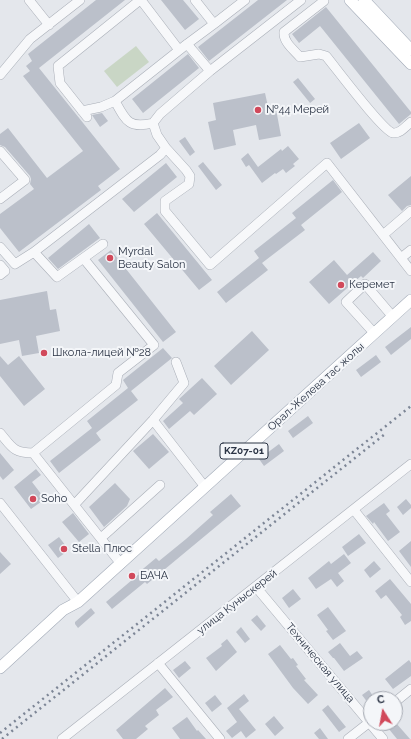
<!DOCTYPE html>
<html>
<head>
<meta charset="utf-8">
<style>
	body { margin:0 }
	#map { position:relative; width:411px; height:739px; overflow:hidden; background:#e4e7ec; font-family:Raleway,sans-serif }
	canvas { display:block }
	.north { position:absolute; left:363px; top:691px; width:40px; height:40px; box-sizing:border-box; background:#f4f6f9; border:1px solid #a4a8b1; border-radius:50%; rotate:349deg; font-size:11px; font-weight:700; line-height:16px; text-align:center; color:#2b3445 }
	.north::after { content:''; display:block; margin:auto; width:14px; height:18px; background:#d1495b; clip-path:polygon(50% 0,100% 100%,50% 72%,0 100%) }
</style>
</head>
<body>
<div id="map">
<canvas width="411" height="739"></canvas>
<div class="north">С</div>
</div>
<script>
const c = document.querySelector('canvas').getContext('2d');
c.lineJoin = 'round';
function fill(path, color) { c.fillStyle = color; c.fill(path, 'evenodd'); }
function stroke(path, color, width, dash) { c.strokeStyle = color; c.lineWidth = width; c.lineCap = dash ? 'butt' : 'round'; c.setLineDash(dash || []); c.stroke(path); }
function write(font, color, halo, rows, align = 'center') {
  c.font = font + ' Raleway,sans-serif'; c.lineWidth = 4; c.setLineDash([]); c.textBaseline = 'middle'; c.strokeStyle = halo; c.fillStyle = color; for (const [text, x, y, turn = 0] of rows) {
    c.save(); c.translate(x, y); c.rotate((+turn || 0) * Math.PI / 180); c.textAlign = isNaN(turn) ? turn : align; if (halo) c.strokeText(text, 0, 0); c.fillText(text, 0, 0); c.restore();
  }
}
fill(new Path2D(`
	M136,46L149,62L117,87L104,71Z`), '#c9d6c5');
fill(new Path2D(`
	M96,0H125L39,68L120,169L98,186L101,190L19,252L0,228V214L34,189L30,184L31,179L30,176L5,147L0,145V134L8,128L47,178L83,151L23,76L30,71L26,66L32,61L28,54Z
	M161,0H183L199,19L185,30Z
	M258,0H287L209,61L198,47Z
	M326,7L411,112V114L399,124L320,26L299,43L292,34Z
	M188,54L199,68L143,113L132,99Z
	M298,78L315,99L310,103L293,82Z
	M265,93L269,111L276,109L281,136L259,140L256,125L233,130L236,145L214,150L208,122L216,120L213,103Z
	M102,113L108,121L100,127L92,115Z
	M359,123L370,138L341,159L330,143Z
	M185,137L195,152L190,156L179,141Z
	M288,146L299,159L293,164L295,166L286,173L283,169L276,174L275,173L262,183L249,165L246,167L241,159L248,153L258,167L281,149L282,151Z
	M203,162L222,185L216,190L198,166Z
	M166,163L177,177L134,212L122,199Z
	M411,176V205L407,206L402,211L388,195Z
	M333,180L342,192L301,225L305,230L262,263L268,270L226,303L217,292L259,258L254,251L296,218L292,213Z
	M157,213L212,280L199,290L144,224Z
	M89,224L100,238L58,269L48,258Z
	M111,250L176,332L163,342L98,260Z
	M373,252L381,261L363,278L361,276L329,304L309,282L334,260L347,275Z
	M47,291L50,310L56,309L60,331L36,336L39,353L22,356L19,340L0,344V300Z
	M411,327V339L391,355L385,347Z
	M252,331L269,350L231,385L214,366Z
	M163,348L172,358L131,391L138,400L96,433L101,440L59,473L50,461L92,428L87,421L128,388L123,380Z
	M376,355L381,362L361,377L356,370Z
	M0,356L8,365L19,356L45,389L24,406L0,376Z
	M202,378L217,394L194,415L190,411L169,429L163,421L183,403L179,399Z
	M308,416L313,423L293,438L288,431Z
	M153,434L169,452L149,469L133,451Z
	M279,444L284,451L264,466L259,459Z
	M0,453L14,470L3,480L0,476Z
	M36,469L41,475L32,482L45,499L31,509L14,487Z
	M115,483L130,499L127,506L104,527L89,507Z
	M231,494L241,506L147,584L145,582L112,609L106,602L139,574L138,573L156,558L159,561L186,539L213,515L210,512Z
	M406,499L411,505V508L403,515L397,507Z
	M384,503L390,511L386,514L400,532L388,541L374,522L373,524L366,516Z
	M73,513L89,534L79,542L62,522Z
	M359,534L366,543L348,556L342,547Z
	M59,537L69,550L58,558L48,545Z
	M411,541V567L399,551Z
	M0,552L11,564L0,574Z
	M344,554L351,563L338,573L344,581L337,587L331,579L316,589L308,578L329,561L331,564Z
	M374,561L381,569L370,578L364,570Z
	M390,579L411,604V621L405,625L400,617L402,615L386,595L381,599L375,591Z
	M293,589L301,599L289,608L282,598Z
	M328,607L346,631L333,640L326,631L328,630L317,615Z
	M91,608L95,613L78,628L75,624V622Z
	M257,615L266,626L261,631L251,620Z
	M241,627L250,639L245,643L236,632Z
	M227,639L237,652L216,671L206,658L222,646L221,644Z
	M340,643L350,656L357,651L363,658L344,671L334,658H333L328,652Z
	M280,645L291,659L293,658L298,665L296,666L306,679L304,680L318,695L308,704L293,688L268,654Z
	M409,660L411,663V676L393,689L385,679Z
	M185,661L191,668L179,678L173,670Z
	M165,688L173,697L156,710L159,715L145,726L148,729L136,739H123L116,730Z
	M369,690L375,699H371V707L362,695Z
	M244,694L249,701L239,709L256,730L246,738L241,731L232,738L226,731L237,722L227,708Z
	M215,695L222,704L212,712L205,703Z
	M328,705L346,727L339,732L322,710Z
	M274,716L284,728L275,736L265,724Z
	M187,717L197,731L198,730L206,739H180L172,728Z
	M384,723H396L410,739H397Z
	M320,728L328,739H319L314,733Z`), '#bbc0ca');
const minor = new Path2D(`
	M29,0L49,25
	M141,0L179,50
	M195,0L214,24L245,0
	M324,1L284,32C283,42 294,50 300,57L319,54L326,56C336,68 382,130 393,133C400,134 406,126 411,122
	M187,44L210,71L301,0
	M0,75L30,39L80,0
	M115,101C126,121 129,129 153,123
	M82,111L101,107L115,101L187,44L214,24
	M87,117L60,83L58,66L140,0
	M166,148L186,170L190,176L189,184L165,201V211L210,265L327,163L411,271
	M0,151L25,180L0,199
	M383,235L411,211
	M0,247L15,264L34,252L57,277L103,244
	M34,252L160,155L166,148L157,135L153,123L160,114L210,71
	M401,258L411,250
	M0,265L5,271L0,275
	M374,333L346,302L365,284L393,317
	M153,420L205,487
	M0,433C12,447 13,453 33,453L116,385L118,373L154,345L84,259
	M33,453L121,564
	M0,503L78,602
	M75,504L153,420L184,383L176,362
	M354,510L411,582
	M101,538L160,485
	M256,587L383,739
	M158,663L220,739
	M395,702L411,689
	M62,739L411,464
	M348,739L371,721`);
const major = new Path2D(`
	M350,0L411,64
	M364,0L411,50
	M0,668L63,610L78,602L411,300`);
stroke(minor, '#a9aeb7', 10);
stroke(major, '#a3abb8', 12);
stroke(minor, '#f7f8fa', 9);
stroke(major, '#fff', 11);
stroke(new Path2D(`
	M0,733L411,406
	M2,739L385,434`), '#7d8696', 2.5, [2, 4]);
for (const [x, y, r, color] of [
	[258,110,4,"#d1495b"],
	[110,258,4,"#d1495b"],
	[341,285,4,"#d1495b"],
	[44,353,4,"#d1495b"],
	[33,499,4,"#d1495b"],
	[64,549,4,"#d1495b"],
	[132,576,4,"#d1495b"]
]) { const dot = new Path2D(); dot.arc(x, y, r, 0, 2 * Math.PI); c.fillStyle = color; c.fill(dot); stroke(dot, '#f4f6f9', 1.5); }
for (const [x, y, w] of [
	[244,451,48]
]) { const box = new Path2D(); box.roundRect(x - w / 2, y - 8, w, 16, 3); c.fillStyle = '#f4f6f9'; c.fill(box); stroke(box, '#2b3445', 1); }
write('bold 10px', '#2b3445', null, [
	["KZ07-01",244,451]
]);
write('11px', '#2b3445', '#f4f6f9', [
	["№44 Мерей",266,110],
	["Myrdal",118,252],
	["Beauty Salon",118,265],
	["Керемет",349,285],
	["Школа-лицей №28",52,353],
	["Soho",41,499],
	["Stella Плюс",72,549],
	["БАЧА",140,576]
], 'left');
write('11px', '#2b3445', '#f4f6f9', [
	["Орал-Желева тас жолы",316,387,-42],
	["улица Куныскерей",237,602,-38],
	["Техническая улица",320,663,50]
]);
</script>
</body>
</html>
